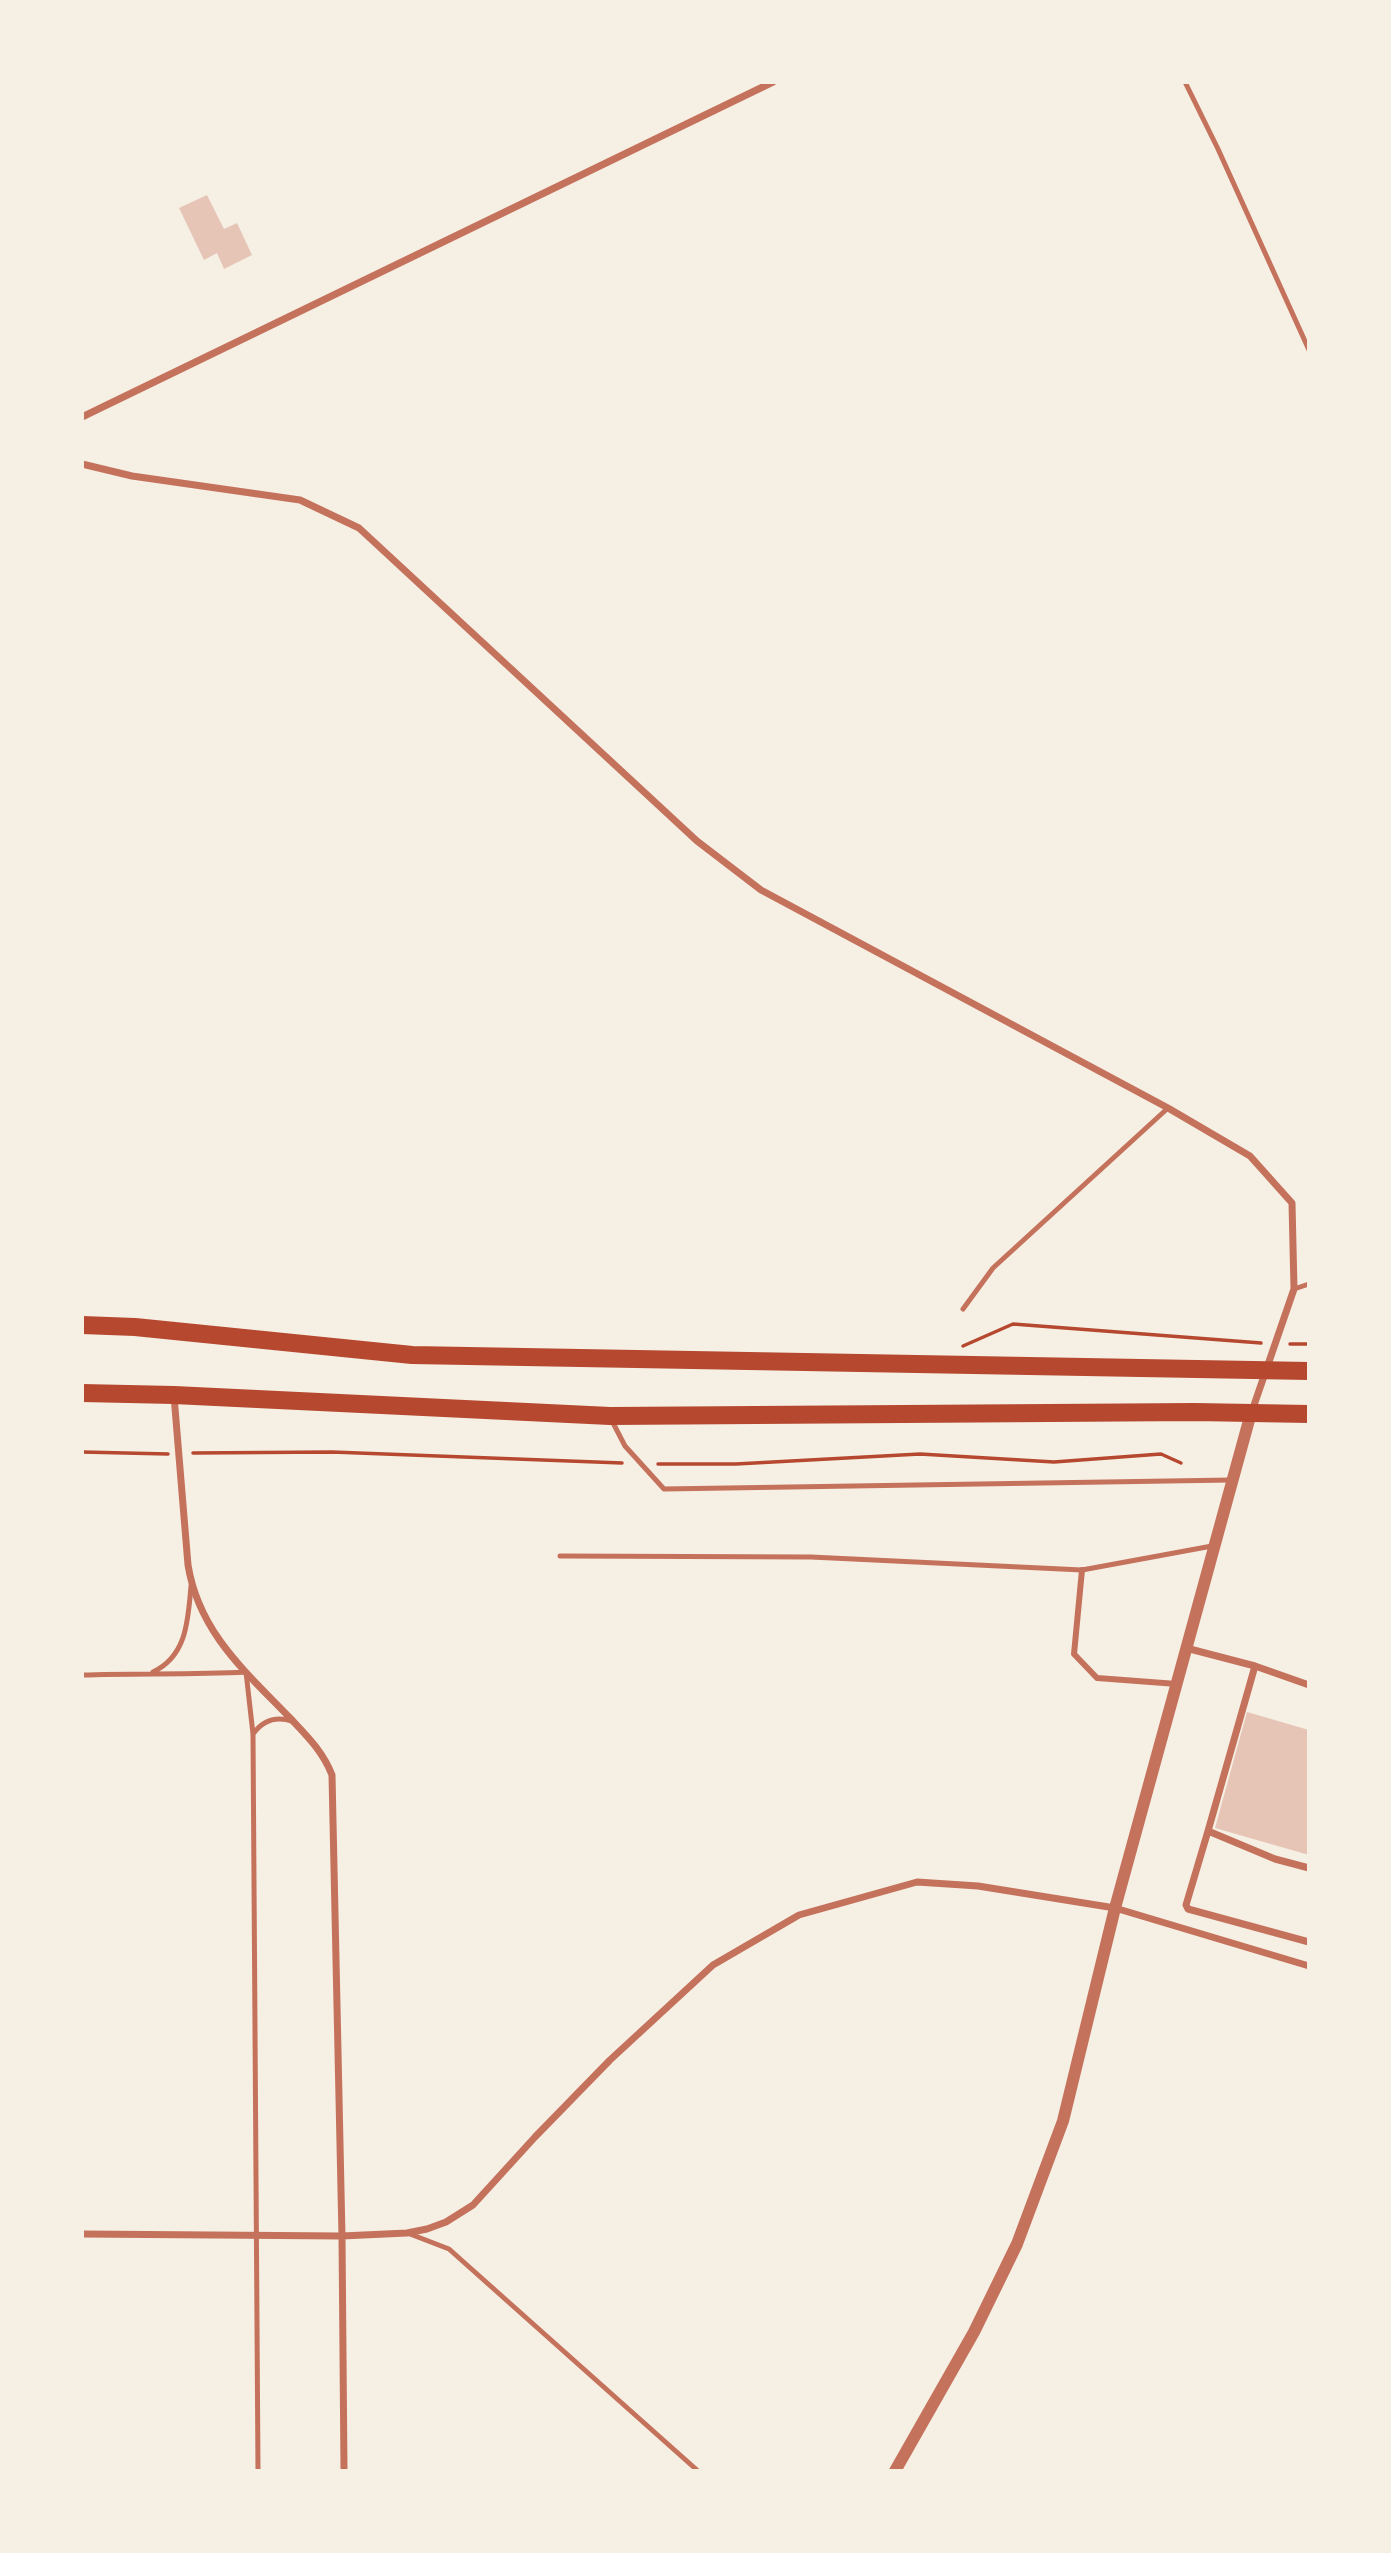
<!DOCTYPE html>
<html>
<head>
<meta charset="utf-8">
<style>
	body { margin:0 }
	#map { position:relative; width:1391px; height:2553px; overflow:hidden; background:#f6efe4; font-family:"Noto Serif",serif }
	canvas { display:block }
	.frame { position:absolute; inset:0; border:84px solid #f6efe4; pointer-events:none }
</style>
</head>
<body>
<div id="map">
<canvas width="1391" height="2553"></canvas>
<div class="frame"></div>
</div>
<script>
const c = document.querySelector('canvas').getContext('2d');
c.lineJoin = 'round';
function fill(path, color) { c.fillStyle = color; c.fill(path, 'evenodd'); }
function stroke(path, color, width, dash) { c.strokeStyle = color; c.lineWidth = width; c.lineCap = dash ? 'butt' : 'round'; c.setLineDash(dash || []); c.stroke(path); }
fill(new Path2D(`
	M207,195L224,229L237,223L252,255L224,269L217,253L204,260L179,208Z
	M1247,1712L1309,1730V1855L1215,1828Z`), '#e6c5b7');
stroke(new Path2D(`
	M1290,1344H1309
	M963,1346L1013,1324L1261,1343
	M82,1452L168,1454
	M193,1453L332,1452L622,1463
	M658,1464H736L920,1454L1054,1462L1161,1454L1181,1463`), '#b5482f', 3.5);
stroke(new Path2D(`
	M1185,82L1218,149L1309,350
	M1294,1289L1309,1284
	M963,1309L993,1268L1168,1108
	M611,1419L625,1446L664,1489L1231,1480
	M560,1556L811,1557L1082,1570L1212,1546
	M153,1672C187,1656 188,1620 191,1586
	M82,1675C137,1673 191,1675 246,1672L253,1734L258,2471
	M253,1734C263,1720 276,1716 292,1721
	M410,2234L449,2249L698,2471`), '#c5725c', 5);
stroke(new Path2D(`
	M1082,1570L1074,1654L1097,1678L1177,1684`), '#c5725c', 6);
stroke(new Path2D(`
	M82,417L773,82
	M82,464L132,476L300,500L359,528L697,841L761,890L1168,1108L1250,1156L1292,1203L1294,1289L1252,1411
	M174,1396L188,1565C199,1633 246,1672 291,1719C308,1737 323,1752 332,1775L342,2236L344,2471
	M1186,1648L1255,1666L1309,1685
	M1255,1666L1208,1831L1275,1859L1309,1868
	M1208,1831L1186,1905L1188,1909L1309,1942
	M82,2234L342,2236L407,2233L427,2229L446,2222L473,2205L535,2137L610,2060L713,1965L799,1915L917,1882L978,1886L1115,1908L1309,1966`), '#c5725c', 7);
stroke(new Path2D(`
	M895,2471L974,2332L1017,2244L1063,2121L1115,1908L1251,1413`), '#c5725c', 12);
stroke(new Path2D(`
	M82,1325L135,1327L412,1355L1309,1371
	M82,1393L174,1395L610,1416L1195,1412L1309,1414`), '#b5482f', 18);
</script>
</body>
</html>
